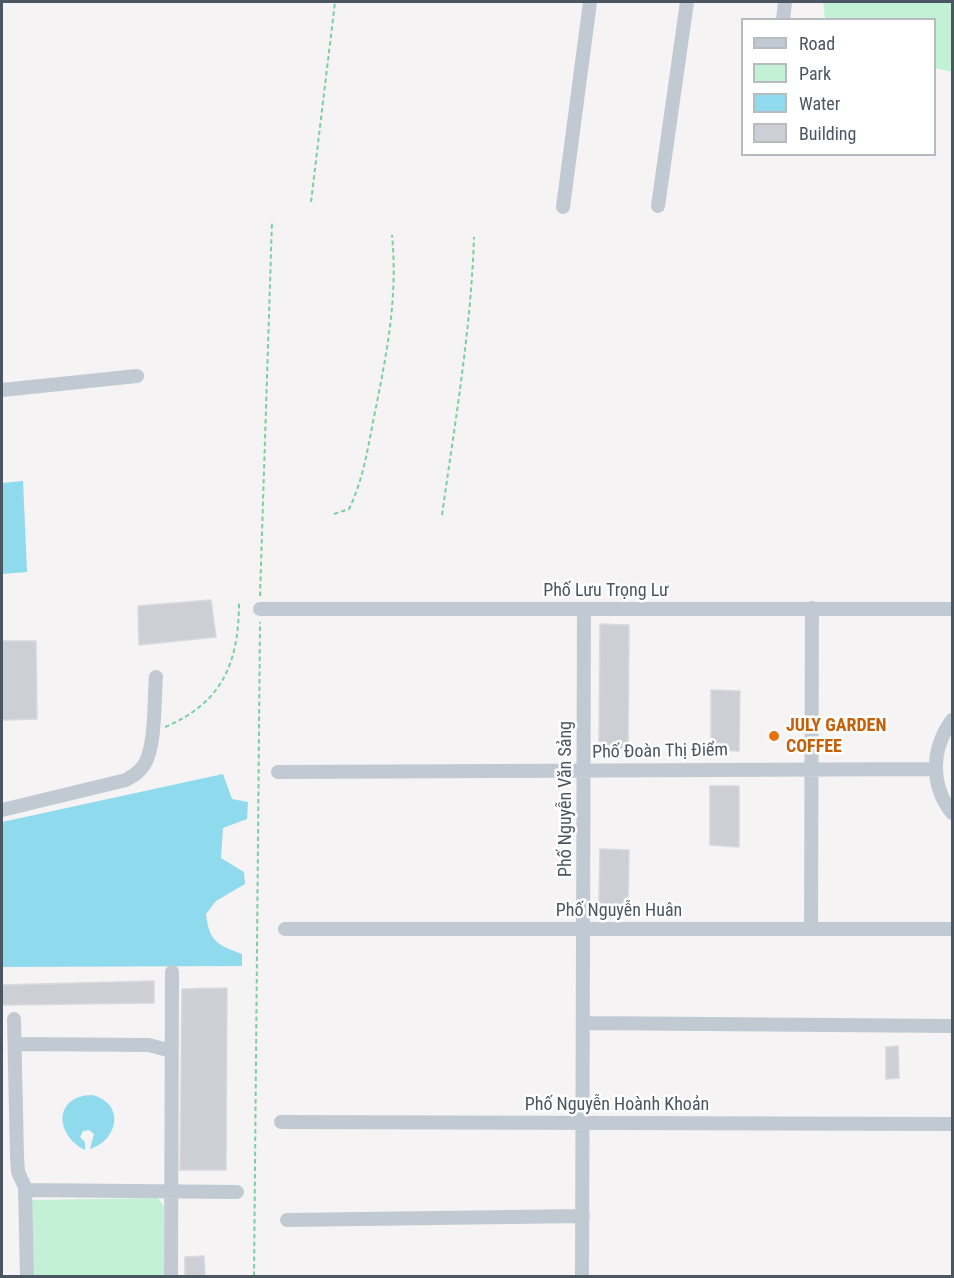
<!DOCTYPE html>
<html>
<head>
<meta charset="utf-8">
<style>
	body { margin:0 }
	#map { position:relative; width:954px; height:1278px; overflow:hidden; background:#f5f3f3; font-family:"Roboto Condensed",sans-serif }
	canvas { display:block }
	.frame { position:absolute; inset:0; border:3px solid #4a5661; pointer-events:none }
	.legend { position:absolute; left:741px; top:18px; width:195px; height:138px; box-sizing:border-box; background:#fff; border:2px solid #b7bbc0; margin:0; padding:8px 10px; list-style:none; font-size:18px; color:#4a5661 }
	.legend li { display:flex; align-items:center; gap:12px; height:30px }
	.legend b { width:30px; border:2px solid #b7bbc0 }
</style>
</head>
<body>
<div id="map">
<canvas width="954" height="1278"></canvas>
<div class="frame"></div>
<ul class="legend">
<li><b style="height:8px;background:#c1cad2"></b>Road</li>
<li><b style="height:16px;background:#c3f1d5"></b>Park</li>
<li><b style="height:16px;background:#90daee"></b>Water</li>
<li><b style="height:16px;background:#cdcfd5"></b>Building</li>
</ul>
</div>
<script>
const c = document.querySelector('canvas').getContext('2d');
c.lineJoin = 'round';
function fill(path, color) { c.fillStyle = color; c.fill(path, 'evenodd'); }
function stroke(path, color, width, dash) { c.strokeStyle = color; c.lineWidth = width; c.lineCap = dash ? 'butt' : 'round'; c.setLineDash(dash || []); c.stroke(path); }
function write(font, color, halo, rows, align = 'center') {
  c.font = font + ' "Roboto Condensed",sans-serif'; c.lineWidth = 5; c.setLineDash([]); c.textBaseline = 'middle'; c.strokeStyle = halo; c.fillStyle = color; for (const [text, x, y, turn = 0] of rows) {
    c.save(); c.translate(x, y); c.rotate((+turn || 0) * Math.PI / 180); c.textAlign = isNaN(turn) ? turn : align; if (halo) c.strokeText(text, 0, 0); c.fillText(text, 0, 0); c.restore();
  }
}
fill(new Path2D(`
	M823,2H952V72L935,68L934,20L825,19Z
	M158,1198L164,1206V1276H34L32,1200Z`), '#c3f1d5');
fill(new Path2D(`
	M23,481L27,572L2,574V483Z
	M223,774L232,799L248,802L247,819L223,828L221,858L244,872L245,884L216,901L206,914C209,941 217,945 242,954V966L2,967V822Z
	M92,1095C125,1103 119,1140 90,1149L94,1134L89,1130L83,1131L80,1137L85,1142V1150C55,1135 53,1096 92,1095Z`), '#90daee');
const building = new Path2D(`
	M211,600L216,637L139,645L138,606Z
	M600,624L629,625L628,749H614L599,741Z
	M2,641H36L37,719L2,720Z
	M711,690L740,691L739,751L711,750Z
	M710,786H739V847L710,845Z
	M600,849L629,850L628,911L608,910L599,901Z
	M154,981V1003L2,1005V985Z
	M227,988L226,1170H180L182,989Z
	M898,1046L899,1078L886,1079V1047Z
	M204,1256L205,1276H185V1257Z`);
fill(building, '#cdcfd5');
stroke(building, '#d7d9de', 1.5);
stroke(new Path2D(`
	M311,202L335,2
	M334,514L349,509C364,478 368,446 375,412C387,352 398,297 392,235
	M442,515C455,422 471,330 474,237
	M260,596L272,221
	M165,727C224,702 239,661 239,601
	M254,1276L260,622`), '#7ad0a6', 2, [4.5, 3]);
stroke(new Path2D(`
	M783,20L785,2
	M658,206L687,2
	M563,207L590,2
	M2,390L137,376
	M260,609H952
	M952,720C931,749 930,785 952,813
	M278,772L935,769
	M2,810L126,780C133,776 140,772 144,765C156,747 154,699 156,677
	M285,929H952
	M811,929L812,608
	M14,1019L17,1157L18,1172L25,1187L27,1276
	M583,1023L952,1026
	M15,1044L149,1045L171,1051
	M281,1122L952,1124
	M25,1190L237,1192
	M287,1220L583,1216
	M171,1276L172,972
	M582,1276L584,610`), '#c1cad2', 14);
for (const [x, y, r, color] of [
	[774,736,6,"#e8710a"]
]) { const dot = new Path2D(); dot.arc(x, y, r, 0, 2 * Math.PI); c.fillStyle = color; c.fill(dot); stroke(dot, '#fff', 2); }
write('18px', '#4a5661', '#fff', [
	["Phố Lưu Trọng Lư",606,591],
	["Phố Đoàn Thị Điểm",660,752,-1],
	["Phố Nguyễn Văn Sảng",566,799,-90],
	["Phố Nguyễn Huân",619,911],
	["Phố Nguyễn Hoành Khoản",617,1105]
]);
write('bold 18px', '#c56008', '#fff', [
	["JULY GARDEN",786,726],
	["COFFEE",786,747]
], 'left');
</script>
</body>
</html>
